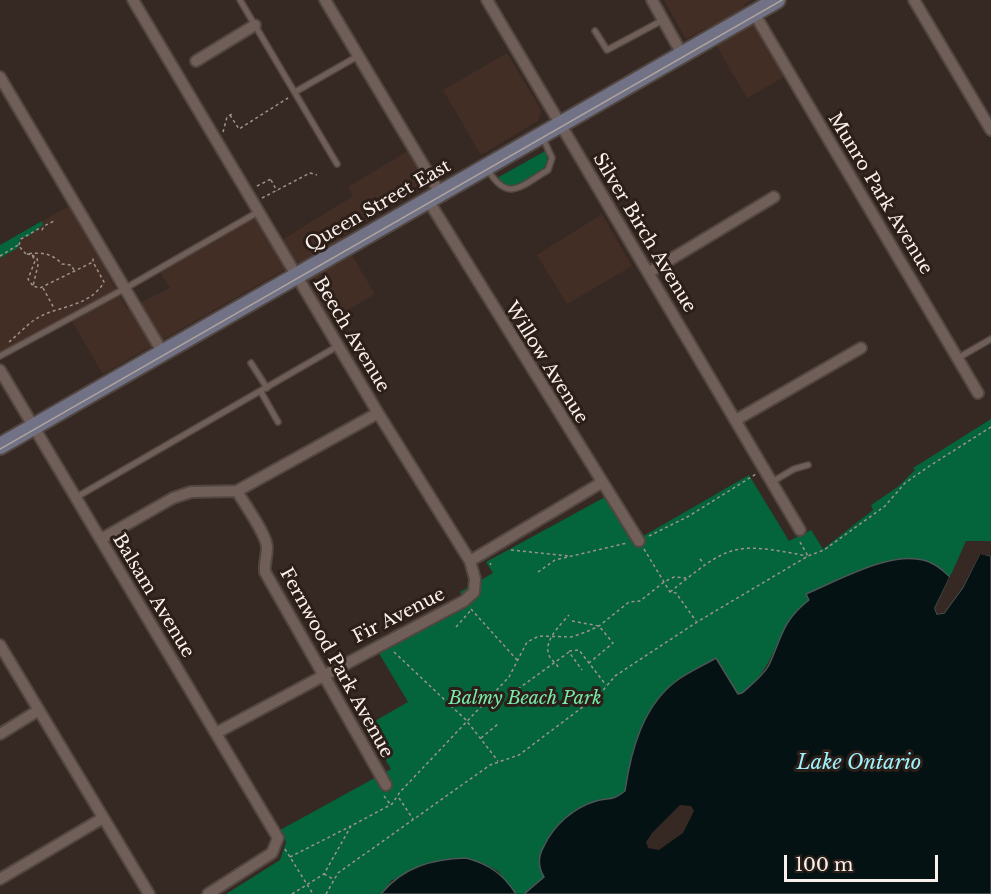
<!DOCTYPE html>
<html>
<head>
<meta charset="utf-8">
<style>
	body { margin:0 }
	#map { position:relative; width:991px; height:894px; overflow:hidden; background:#362822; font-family:"Libre Baskerville",serif }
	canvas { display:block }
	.scale { position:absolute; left:784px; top:855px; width:154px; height:27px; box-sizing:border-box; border:3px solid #fbf1ec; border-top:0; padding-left:8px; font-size:18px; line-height:21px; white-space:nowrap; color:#fbf1ec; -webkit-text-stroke:4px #2c1e18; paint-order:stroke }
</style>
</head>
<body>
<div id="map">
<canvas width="991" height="894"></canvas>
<div class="scale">100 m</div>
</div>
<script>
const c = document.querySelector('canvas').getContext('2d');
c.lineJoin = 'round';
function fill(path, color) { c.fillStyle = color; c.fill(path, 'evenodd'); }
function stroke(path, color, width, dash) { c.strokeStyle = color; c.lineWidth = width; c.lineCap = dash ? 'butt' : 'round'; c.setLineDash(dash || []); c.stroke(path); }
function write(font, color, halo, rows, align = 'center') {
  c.font = font + ' "Libre Baskerville",serif'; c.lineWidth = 6; c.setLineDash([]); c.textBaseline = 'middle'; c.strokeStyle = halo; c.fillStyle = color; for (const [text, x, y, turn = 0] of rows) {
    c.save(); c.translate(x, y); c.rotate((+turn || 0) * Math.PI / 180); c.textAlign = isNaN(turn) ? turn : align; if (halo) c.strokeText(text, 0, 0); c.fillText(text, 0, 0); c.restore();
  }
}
fill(new Path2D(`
	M664,0H751L743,5L784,77L747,98L706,28L686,39Z
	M507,53L541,110L538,121L481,155L443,90Z
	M408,151L428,186L341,237L375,294L330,321L298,262L103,374L69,316L0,356V245L69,206L127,309L170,288L158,269L264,209L282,240L353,196L348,187Z
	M602,214L632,266L567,304L537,255Z`), '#432e26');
fill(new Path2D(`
	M547,150C553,170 525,189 506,186L497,178Z
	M42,221L43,225L27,237H21L18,248L0,258V245Z
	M991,419V541H966L950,577L935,564L806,595L809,600C775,626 776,673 739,695L716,658C654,695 635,718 626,790L612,801H597L563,820L550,834L544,877L524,894H516L498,871L481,862L392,880L381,894H226L280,860L286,842L280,830L391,769L366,726L408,702L377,650L462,597L460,592L493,573L486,562L605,497L633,542L749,475L789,541L811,530L823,549L873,510L871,505L899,486L915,470L913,468Z`), '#04643b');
const water = new Path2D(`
	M980,553L991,556V894H524L544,877C538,867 538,856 544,846C554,825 573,808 596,801C611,797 610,802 625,791C631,750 643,704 679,679C691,671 704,665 716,658L738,694L742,693C751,685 763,676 769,665C782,637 782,621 809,600L806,594C840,580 900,544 935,565C941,568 945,573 950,577L935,608L937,614L944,613L963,587Z
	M466,858C489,864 503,874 516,894H381C403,867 432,859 466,858Z`);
fill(water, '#041214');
stroke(water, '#4e5555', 1.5);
fill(new Path2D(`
	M980,550L991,552V556L980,554L963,587L944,613L937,614L935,608L951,574L952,578L939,611L942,610L960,585Z
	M680,805L691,806L694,811L683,833L659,850L648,848L646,842L652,833Z`), '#362822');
const service = new Path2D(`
	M240,0L337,164
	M595,31L607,50L663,20
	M295,92L358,56
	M488,170C508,203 521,186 548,170L552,158L542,136
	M0,356L124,289L258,212
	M958,358L991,339
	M251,363L267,388
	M261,392L278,422
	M772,482L794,469L808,465
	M75,498L338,346`);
const minor = new Path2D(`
	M133,0L378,413L470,561L475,579L474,592L464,601L216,733
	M325,0L440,193
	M487,0L800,530
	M652,0L682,54
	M914,0L991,130
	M754,13L978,393
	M196,61L255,25
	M0,77L163,353
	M428,200L639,541
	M648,273L774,197
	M0,370L278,838L272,853L208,894
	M736,420L861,348
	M237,491C244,504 267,534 267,548C267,557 264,563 265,572L386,785
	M101,539L173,498L191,492L237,491L378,413
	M470,561L601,483
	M0,645L149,894
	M0,734L39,710
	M0,879L103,818`);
const secondary = new Path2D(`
	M0,446L777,0`);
stroke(service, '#524641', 8);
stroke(minor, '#524641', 14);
stroke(secondary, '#524641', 20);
stroke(new Path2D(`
	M230,115L239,129L288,98
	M223,132L227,117L232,114
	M271,180L277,191
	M257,186L273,178
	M262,198L310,173L317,175
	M19,245L21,239L38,229L42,230L44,226L56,220
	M27,254L32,255L35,261L28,279L33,286
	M32,255L37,258L38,265L33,286L40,288L93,262
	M0,256L18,245L26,254C41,252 52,253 62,264L71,265L74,270
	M43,288L54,308
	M9,342C19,334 28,323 39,317C59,306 91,306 104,282L93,262V256
	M649,536L689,516L756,474
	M800,542L808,556
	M644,549L670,592L676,593L696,621
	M511,550L569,556
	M700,559L704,564
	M490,563L491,565
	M538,572L555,560L627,543
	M670,592C729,545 732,541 807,556
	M471,609L518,661
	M572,621L599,626L613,643L589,663
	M456,627L471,610
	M569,651L579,650L606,685
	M394,652L466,720L498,761
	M558,667C556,663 550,659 549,655C543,641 561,624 569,615
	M518,689L569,652L582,670
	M481,738L498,724
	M384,796L390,804
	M399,798L413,819
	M285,849L313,894
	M290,857L351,826
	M324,874L333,879
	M292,894L324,874L351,826L392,804L400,792L509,677L527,642L539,636L571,637L586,632L599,626L629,602L640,601L664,582L674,577L686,578
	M326,894L338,873L490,765L519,755L600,694L615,676L697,622L808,556L824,550L885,506L905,483L931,465L991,427`), '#9f938d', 1.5, [3, 3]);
stroke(service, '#705e58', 5);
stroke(minor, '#705e58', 10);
stroke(secondary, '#727286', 16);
stroke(new Path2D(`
	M0,449L782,0`), '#aea39d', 1.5);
write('18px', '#fbf1ec', '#2c1e18', [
	["Munro Park Avenue",880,194,59],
	["Queen Street East",378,206,-30],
	["Silver Birch Avenue",644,233,59],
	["Beech Avenue",351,335,59],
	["Willow Avenue",546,363,58],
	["Balsam Avenue",153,596,59],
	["Fir Avenue",399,616,-27],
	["Fernwood Park Avenue",336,663,61]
]);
write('italic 18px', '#78eaaa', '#2c1e18', [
	["Balmy Beach Park",525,699]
]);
write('italic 20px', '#9ef3fd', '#2c1e18', [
	["Lake Ontario",859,763]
]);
</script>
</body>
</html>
